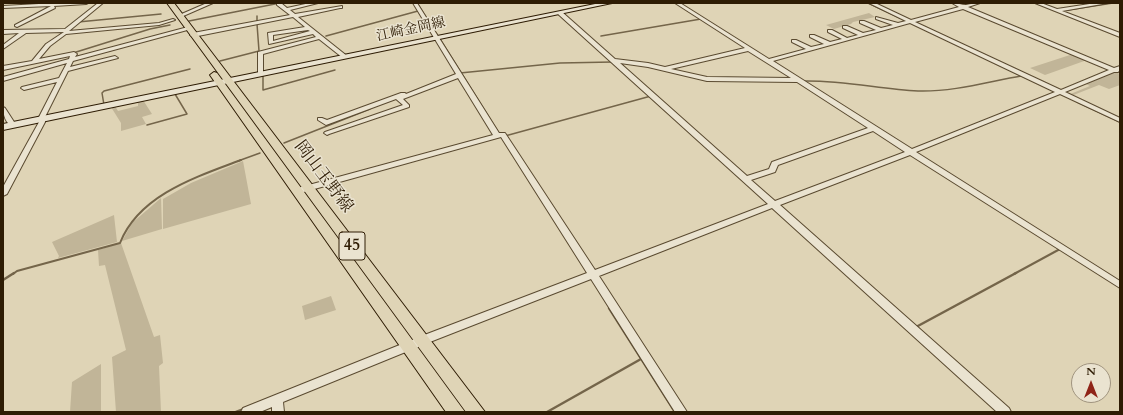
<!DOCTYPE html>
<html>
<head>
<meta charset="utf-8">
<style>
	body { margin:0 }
	#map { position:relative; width:1123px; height:415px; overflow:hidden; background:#dfd4b6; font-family:Cardo,serif }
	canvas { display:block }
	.frame { position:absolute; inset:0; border:4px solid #2e1c04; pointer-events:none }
	.north { position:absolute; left:1071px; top:363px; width:40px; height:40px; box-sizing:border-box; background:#eae3d0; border:1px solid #9f937e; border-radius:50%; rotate:0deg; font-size:11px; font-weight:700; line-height:16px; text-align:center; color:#2e1c04 }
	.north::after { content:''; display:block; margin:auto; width:14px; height:18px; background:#8f2418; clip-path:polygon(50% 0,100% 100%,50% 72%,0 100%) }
</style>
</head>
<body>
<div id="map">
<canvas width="1123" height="415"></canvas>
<div class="frame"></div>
<div class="north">N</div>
</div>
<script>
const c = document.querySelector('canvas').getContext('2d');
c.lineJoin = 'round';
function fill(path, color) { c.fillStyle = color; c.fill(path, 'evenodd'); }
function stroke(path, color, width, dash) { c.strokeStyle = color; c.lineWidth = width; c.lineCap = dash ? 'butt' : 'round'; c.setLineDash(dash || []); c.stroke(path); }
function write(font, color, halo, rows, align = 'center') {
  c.font = font + ' Cardo,"Noto Serif JP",serif'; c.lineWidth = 3; c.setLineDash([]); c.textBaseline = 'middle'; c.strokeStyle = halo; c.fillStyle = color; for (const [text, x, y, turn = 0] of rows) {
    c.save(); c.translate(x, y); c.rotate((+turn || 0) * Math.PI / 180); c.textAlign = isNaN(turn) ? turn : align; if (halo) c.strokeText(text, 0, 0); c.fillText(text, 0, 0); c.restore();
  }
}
fill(new Path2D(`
	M869,13L875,17L853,22L851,24L834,29L826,25Z
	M1073,54L1087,60L1045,75L1030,68Z
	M1115,72L1120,74V85L1109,89L1099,85L1071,96L1068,95L1090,86L1086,84Z
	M143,100L152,114L142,117L146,124L121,131V123L111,107L115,106L118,111L138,106V102Z
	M243,161L251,204L163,229V199L191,183Z
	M161,198L162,229L122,241L132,223Z
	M114,215L117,242L58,258L59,256L52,242Z
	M121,243L154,337L160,335L163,363L159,366L161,412H116L112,357L126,350L105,265L99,266L98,250Z
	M331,296L336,310L305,320L302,306Z
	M101,364V412H70L72,382Z`), '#c1b598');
stroke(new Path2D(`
	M417,3L438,36
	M868,3L900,18
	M1068,10L1113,3
	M257,16V23
	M189,21L280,3
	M78,22L161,14
	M326,36L418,11
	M601,36L701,19
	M440,39L500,135
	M73,53L150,29L170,25
	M220,61L259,51L257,24
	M1014,72L1028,79
	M460,73L560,63L613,62
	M263,76V90L335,70
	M803,81C842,80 880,89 918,91C953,92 987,82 1021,76
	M1077,102L1120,122
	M104,105L102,93L104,91L190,69
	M147,125L187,114L175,94
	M505,136L651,96
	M284,143L370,109
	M238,161L260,153`), '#74654a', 1.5);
stroke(new Path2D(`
	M13,274L17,271L120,243C139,195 196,177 241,160
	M1014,274L1060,249`), '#74654a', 2);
stroke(new Path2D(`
	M3,280L14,273
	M609,308L675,412
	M916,327L1016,273
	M236,412L244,409
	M547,412L641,359`), '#74654a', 2.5);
const street = new Path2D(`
	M57,3H88L86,4L54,6L55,8L17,27L15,26V25L51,6L3,8V6Z
	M98,3H103L69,31L159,23L173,19L175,20L159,25L66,34L50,46L39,59L74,52L77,54L75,57L188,27L191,29L73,61L70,67L115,56L118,58L68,71L45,117V122L7,194L3,196V187L39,122V117L57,82L24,90L21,88L22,87L59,78L67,63L3,81V77L69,59L70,56L3,70V66L32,61L46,44L64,32L26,33L3,49V45L19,33L3,34V30L65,29Z
	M207,3H213L181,17L177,16Z
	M277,3H281L287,8L310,3H318L290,10L295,14L342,6V8H340L298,17L347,56V58H343L319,39L263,54V75L258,76V52L316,37L313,34L269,44L268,33L305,27L293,17L193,37L190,35L193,33L290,15L277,5ZM308,30L310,31L273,41V35Z
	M413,3H417L499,133H505L595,270L768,204L558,14V12H562L615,59L648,63L665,67L745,48L675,3H680L769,59L806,49L792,42V40H796L811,47L824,44L810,37V35H814L830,42L842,39L828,32V30H832L847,38L858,35L843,28V26H847L863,33L876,30L860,23V21H864L881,28L893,25L876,19V17L898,23L906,21L869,3H875L911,20L959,7L952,3C957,3 962,5 966,5C971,4 975,3 980,3L968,7L1114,68L1120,66V70L1118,72H1114L1065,92L1120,118V122L1060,94L916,152L1120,281V288L910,155L780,205L1009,408L1011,412H997L772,208L599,276L687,412H675L591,279L435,340L283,402L284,412H272V407L260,412H241L243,408L427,334L587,273L501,137L300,193H297L293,191L294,189L493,135L458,78L403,99L409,105V107L329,134L327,135L324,133L325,132L403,105L396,99L326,125L318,120V118H322L327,120L401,93H405L406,94L456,74ZM963,9L1109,70L1061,90L915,22ZM910,23L1055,92L912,149L773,61ZM748,51L791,78L707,77L671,69ZM620,63L648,67L707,81L797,82L868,128L772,162L769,169L747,176ZM873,131L905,152L775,201L751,180L775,172L778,165Z
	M1035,3H1041L1057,9L1096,3H1108L1062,11L1120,33V37Z
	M3,107L5,108L16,125L15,126L13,127C6,124 3,115 3,107Z`);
const secondary = new Path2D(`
	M600,3H612L3,130V124Z`);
const primary = new Path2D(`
	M167,3H174L485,412H466Z
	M214,72L217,73L465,412H446L210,75Z`);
stroke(street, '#5a4a30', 2);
stroke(secondary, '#2e1c04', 2);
stroke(primary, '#2e1c04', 2);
fill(street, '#eae3d0');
fill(secondary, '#eae3d0');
fill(primary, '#dfd4b6');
write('14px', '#2e1c04', '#eae3d0', [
	["江崎金岡線",411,30,-12]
]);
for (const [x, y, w] of [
	[352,246,26]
]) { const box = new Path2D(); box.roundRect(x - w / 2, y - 14, w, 28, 3); c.fillStyle = '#eae3d0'; c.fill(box); stroke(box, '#2e1c04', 1); }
write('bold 16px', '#2e1c04', null, [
	["45",352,246]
]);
write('17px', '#2e1c04', '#eae3d0', [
	["岡山玉野線",323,177,53]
]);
</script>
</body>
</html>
